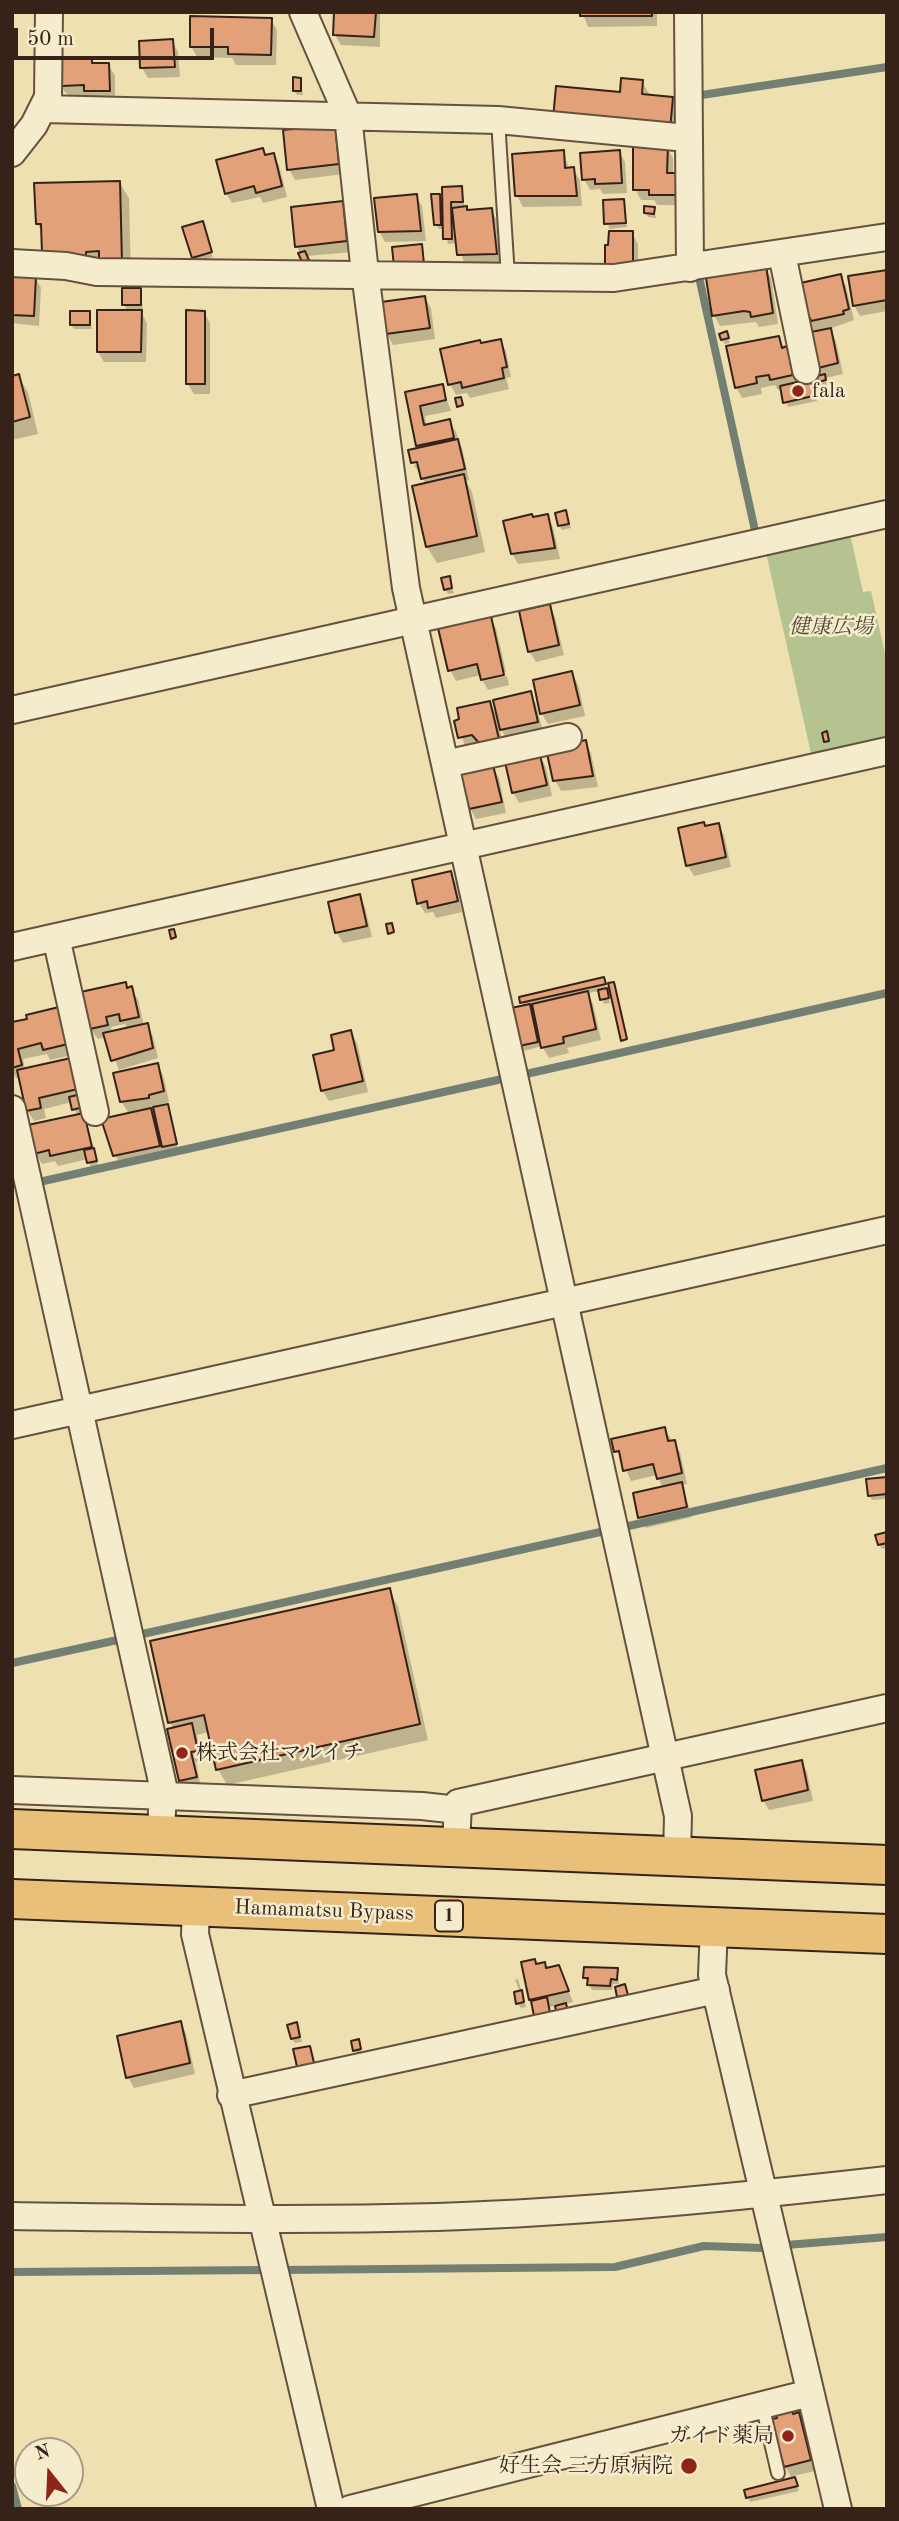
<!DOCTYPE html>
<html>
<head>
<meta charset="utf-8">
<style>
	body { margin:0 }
	#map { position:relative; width:899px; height:2521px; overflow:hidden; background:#efe0b2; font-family:"Old Standard TT",serif }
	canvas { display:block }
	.frame { position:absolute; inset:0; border:14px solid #362219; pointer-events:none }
	.north { position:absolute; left:14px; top:2437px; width:70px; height:70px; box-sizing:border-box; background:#f5ebcd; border:2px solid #a99b85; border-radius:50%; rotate:342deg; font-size:19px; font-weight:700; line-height:28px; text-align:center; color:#362219 }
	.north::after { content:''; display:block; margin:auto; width:24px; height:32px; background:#8f2418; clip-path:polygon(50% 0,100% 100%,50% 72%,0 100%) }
	.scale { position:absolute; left:14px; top:28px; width:200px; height:32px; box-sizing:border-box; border:4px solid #362219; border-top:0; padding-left:9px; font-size:21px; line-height:24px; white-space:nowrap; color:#362219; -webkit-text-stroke:5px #f5ebcd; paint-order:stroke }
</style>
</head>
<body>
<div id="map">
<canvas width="899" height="2521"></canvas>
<div class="frame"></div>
<div class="north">N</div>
<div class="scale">50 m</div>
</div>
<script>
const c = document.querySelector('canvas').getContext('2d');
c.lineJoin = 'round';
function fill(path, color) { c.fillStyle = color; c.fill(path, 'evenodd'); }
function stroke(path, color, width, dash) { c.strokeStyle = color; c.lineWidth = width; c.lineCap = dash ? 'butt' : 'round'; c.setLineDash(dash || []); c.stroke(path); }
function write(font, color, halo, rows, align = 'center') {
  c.font = font + ' "Old Standard TT","Noto Serif JP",serif'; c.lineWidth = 5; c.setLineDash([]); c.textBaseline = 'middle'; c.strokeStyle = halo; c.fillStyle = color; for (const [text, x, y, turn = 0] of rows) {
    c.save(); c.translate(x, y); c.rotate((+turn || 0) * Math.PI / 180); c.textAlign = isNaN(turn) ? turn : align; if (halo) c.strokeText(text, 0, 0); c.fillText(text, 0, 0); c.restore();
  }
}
fill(new Path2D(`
	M849,529L863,592L871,591L887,662V741L812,758L765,548Z`), '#b4c390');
fill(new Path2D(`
	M336,12H380V47L341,45L335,35Z
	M582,12H657V26L588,27Z
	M271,20L277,30L276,65H236L232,58L197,57L191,46Z
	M172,41L178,52L180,77L148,78L142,68Z
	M91,60L93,65H108L115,75V101L92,102L89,96H70L65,92L59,82Z
	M300,79L303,95H297L294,90Z
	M642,82L651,97L672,99L681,115L678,145L621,94Z
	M334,126L341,137L344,174L295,180L289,169Z
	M666,146L673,158V175L682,205H657L654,200H641L635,189Z
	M263,150L266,156L273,155L279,165L287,197L263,203L260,197L232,203L226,193Z
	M619,151L625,162L627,193L603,194L600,189L590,190L584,179Z
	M563,152L570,170L573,169L580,180L582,206L523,207L517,196Z
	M119,182L129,198L131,279L94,274L43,233L37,224Z
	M461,188L465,208L468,212L491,210L497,220L502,264L465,265L457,243L448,244L445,229H439L436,225L439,195L444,204Z
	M416,196L422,206L426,241L385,242L379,231Z
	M623,200L627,227L609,229L605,202Z
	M342,203L348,214L352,252L307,256L310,265L306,266L297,246Z
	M654,209L656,218L648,217L645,212Z
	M204,228L213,257L196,262L184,229Z
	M632,233L638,244V277H613Z
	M765,267L771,278L778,324L759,327L756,322L720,326L714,315Z
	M887,272V311L860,316L854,305Z
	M12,276L35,277L41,288L39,326L12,323Z
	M840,276L846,286L854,320L829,329L836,341L843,374L825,378L827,385L822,386L815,368L807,321L819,318Z
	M140,290L143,309H139L147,323L146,362H104L98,352L128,312L124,304Z
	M425,298L431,308L435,339L393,345L387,334L383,303Z
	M204,312L210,323V394H194L187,383Z
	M89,313L92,329H74L71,325Z
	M726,333L730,343L725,344L722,340Z
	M778,338L792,359L798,384L814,387L817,401L788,407L782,389L778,390L775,385L761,388L762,394L742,398L736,387Z
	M500,341L506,351L511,377L506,378L509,389L470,398L467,393L456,395L450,384L481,345Z
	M18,376L28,392L38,434L12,440V378Z
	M442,386L451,411L425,416L427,426L449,421L456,432L463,452L469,480L466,481L472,492L485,552L437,563L427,547L426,484L414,465L426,461L413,463L410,451L420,449L407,394Z
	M565,512L571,528L562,530L559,525Z
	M547,516L553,527L560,559L518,564L512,553L533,519Z
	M449,578L454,593L448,594L445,589Z
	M549,606L555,617L564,655L536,662L529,651Z
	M490,618L496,628L506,672L483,678V680L481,675L456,681L450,670Z
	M572,673L578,684L585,716L548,724L542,714L535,681Z
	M507,676L509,685L488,690L483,681Z
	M530,693L536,704L543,732L507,740L499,725L504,750L466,748L456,722L489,703L498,717Z
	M585,742L591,753L598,787L561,791L555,780Z
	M540,757L546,767L552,796L519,803L513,792Z
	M493,767L499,778L506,813L476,819L470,808Z
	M718,825L724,835L731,867L694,876L688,866L680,829Z
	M450,873L456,883L462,912L436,918L433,912L425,913L419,903Z
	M359,896L365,907L372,937L343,943L337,933L330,903Z
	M604,979L610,1003L604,1004L600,991L587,993L593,1004L601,1040L567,1048L569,1053L549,1058L542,1046L524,1051L513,1010L525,1007L522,1002ZM534,1005L536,1018L529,1006Z
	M125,984L138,999L144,1026L147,1025L153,1036L158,1058L119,1070L106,1037L98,1039L84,1021ZM125,1024L127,1029L112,1033L111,1027Z
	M58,1009L72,1055L50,1060L47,1054L23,1059L25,1070L70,1060L98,1165L91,1167L88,1159L58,1166L55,1161L42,1164L36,1153L77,1116L72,1102L44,1109L46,1118L34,1121L27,1110L20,1077L16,1078L12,1071V1023Z
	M350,1032L357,1043L368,1092L329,1101L322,1090L336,1051Z
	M157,1065L163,1075L169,1102L158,1105L159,1108L167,1106L170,1111L178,1149L163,1152L164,1156L121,1166L115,1155L129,1114L121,1101ZM155,1108L157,1121L150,1109Z
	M664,1429L680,1452L687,1484L682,1485L692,1517L646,1528L640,1517L663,1488L657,1475L631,1481L613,1440Z
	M887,1479V1499L872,1500L869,1495Z
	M887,1534V1548L882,1549L879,1544Z
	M389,1590L398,1606L428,1740L227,1785L218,1769L209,1732L197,1735L202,1761L196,1762L201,1788L186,1791L180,1780L174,1729L170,1723Z
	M801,1762L807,1772L813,1801L769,1810L763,1800Z
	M544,1964L547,1970L559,1967L573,2002L565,2004L568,2010L558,2015L556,2006L549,2007L553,2022L531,1999L536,1965Z
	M617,1970L619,1984H613L612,1990H592L585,1978Z
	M518,1979L526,2007L521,2008L518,2003L520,1992L515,1980Z
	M180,2023L186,2033L195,2074L134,2088L128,2077Z
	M296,2024L302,2042L295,2043L292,2039Z
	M358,2041L362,2054L358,2055L355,2050Z
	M798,2414L804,2425L815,2471L793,2476L799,2491L750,2502L748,2497L793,2480L777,2453L794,2415Z`), '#0003');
stroke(new Path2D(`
	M696,98L695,96L887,67
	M699,277L756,535
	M526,1074L887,993
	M39,1182L502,1079
	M624,1527L887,1468
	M138,1635L605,1531
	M12,1663L122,1639
	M786,2245L887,2237
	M280,2270L615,2267L704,2246L763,2248
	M12,2272L264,2270
	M12,2486L18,2509`), '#727f72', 8);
const building = new Path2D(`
	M334,12H376L374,37L333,35Z
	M580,12H652V16H580Z
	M190,16L272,18L271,55L228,54V47H190Z
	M173,39L175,67L140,68L139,41Z
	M60,59H92V63H109L110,91H84V85L62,86V82H57Z
	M293,77L301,78V91H293Z
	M621,78L643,80L642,94L673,97L670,130L553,119L556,86L620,92Z
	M335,125L339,164L287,170L283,130Z
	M633,145H668L667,173H677L676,195H649V190H633Z
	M263,148L265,155L274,153L282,186L256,193L254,186L225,194L216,160Z
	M564,150L565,168L574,167L577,196H515L512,154Z
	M620,150L622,183L595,184V179L582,180L580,153Z
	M120,181L122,263L99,264V251L86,252V259H72V253L42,254L41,224H36L34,183Z
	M462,186L463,202H451L452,239H443L442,187Z
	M417,194L421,231L378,232L374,198Z
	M431,194H440L441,225H434Z
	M624,199L626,223L604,224L603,200Z
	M343,201L347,241L295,247L291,207Z
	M467,206V210L492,208L497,254L457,255L452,208Z
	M644,206L655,207L654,214L644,213Z
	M203,221L212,252L192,258L182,227Z
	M609,231H633V267H605V245H608Z
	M422,244L424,264L394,267L392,247Z
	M305,251L309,260L302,262L298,253Z
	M766,265L773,313L751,317L750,312L744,311L712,316L705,272Z
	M887,270V300L853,306L848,276Z
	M841,274L849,309L843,311L844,314L811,321L810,318L804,319L796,284Z
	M12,275L36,276L34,316L12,315Z
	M122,288H141V305H122Z
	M425,296L430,328L386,334L381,302Z
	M97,310H142L141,352H97Z
	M186,310L205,311V384H186Z
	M70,311H90V325H70Z
	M831,328L838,363L814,369L806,333Z
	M727,331L729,338L721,340L719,334Z
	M779,336L782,348L787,346L793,375L770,380L769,375L756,377L757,383L735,388L726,346Z
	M501,339L507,367L502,368L504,378L462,388L461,382L448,385L440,349L480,340L481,343Z
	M19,374L30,417L12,422V376Z
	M825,374L826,380L818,382L817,376Z
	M810,379L817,395L783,403L780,386Z
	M443,384L446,400L420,406L424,425L450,419L454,438L416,446L405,392Z
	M461,397L463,405L457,407L455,398Z
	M458,439L465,469L421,479L417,462L411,463L408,450Z
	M464,474L477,536L426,547L412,486Z
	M566,510L569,524L558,526L555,513Z
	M532,514L533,517L548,514L555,548L511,554L503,521Z
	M450,576L452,588L444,590L441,578Z
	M550,604L559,645L528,652L519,611Z
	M491,616L504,675L481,680L477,664L448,671L438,628Z
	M572,671L580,705L540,714L533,680Z
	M531,691L538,722L500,730L493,700Z
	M490,701L499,739L479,743L472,735L458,738L454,721L459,719L457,708Z
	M827,731L829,741L824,742L822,733Z
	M586,740L593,776L553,781L546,749Z
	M540,755L547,785L512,793L505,762Z
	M493,765L502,802L469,809L460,773Z
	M704,822L705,826L719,823L726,857L686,866L678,828Z
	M451,871L458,901L428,908L427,901L417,904L412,880Z
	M360,894L367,926L335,933L328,902Z
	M392,923L394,932L388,934L386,924Z
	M174,929L176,937L171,939L169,930Z
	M604,977L606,984L520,1003L519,997Z
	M126,982L127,988L132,986L139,1017L120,1021L119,1014L106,1017L108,1025L90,1029L76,993Z
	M614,982L627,1039L621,1041L608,983Z
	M607,988L609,998L600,1000L598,990Z
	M588,991L596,1029L563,1037L564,1043L541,1048L532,1004Z
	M530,1004L538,1042L519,1046L511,1008Z
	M59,1007L68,1044L43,1050L41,1043L18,1049L22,1065L12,1068V1022L27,1019L26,1015Z
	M148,1023L153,1048L111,1061L103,1033Z
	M351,1030L363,1081L321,1091L313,1055L334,1050L331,1035Z
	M71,1058L78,1089L39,1098L41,1108L26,1111L17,1070Z
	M158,1063L164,1091L149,1095V1098L120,1102L113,1073Z
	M81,1094L83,1107L72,1110L69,1097Z
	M168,1104L177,1144L162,1147L153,1107Z
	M151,1108L160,1146L113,1156L101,1119Z
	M84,1113L92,1147L50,1156L49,1150L34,1154L23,1126Z
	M94,1148L97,1161L87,1163L84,1150Z
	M665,1427L668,1441L675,1440L682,1473L657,1479L653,1464L623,1471L619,1451L614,1452L611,1439Z
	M887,1477V1494L868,1496L866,1479Z
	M682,1482L687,1507L638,1518L633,1493Z
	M887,1532V1543L878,1545L875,1535Z
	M390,1588L420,1724L216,1770L204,1715L168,1723L150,1641Z
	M192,1723L198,1751L191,1752L197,1777L179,1781L167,1729Z
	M802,1760L808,1790L762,1801L755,1770Z
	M535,1959L536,1964L545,1962L546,1968L559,1965L569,1991L529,2000L521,1962Z
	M584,1967L618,1968L617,1980L611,1979L610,1986L587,1985L588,1978H583Z
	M625,1984L628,1995L617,1997L615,1987Z
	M522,1990L524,2002L516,2004L514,1992Z
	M547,1997L551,2018L535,2021L531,2001Z
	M566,2003L568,2013L557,2015L555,2006Z
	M181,2021L190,2063L126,2078L117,2036Z
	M297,2022L300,2037L291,2039L287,2025Z
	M359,2039L361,2049L353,2051L351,2041Z
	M310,2046L315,2067L298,2071L293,2049Z
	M792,2409L793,2414L799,2412L811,2460L784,2467L780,2453L776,2454L767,2420L777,2418L775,2413Z
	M795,2477L798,2486L746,2498L744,2490Z`);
fill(building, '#e3a179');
stroke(building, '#362219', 2);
const service = new Path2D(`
	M498,120L508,277
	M762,2404L778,2473`);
const minor = new Path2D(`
	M303,12L348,116L365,273L406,588L678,1816L677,1856
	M688,12L690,268
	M43,109L498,120L687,138
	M12,153L34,125L48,97L49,12
	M782,254L806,370
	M12,263L66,266L97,272L614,278L887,237
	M12,710L887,514
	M445,764L568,737
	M56,937L95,1112
	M12,947L887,751
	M12,1109L163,1786L161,1835
	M12,1425L887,1230
	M12,1790L422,1806L458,1810
	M456,1847L458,1803L887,1708
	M196,1906L195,1934L331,2509
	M714,1927L712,1975L838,2509
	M231,2095L716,1990
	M12,2216C154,2218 295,2221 437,2217C587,2212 738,2197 887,2180
	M350,2509L810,2393`);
const trunk = new Path2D(`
	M12,1829L887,1865
	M12,1899L887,1934`);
stroke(service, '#64523f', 16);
stroke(minor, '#64523f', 30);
stroke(trunk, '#362219', 42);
stroke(service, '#f5ebcd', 12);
stroke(minor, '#f5ebcd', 26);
stroke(trunk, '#e8c079', 38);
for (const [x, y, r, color] of [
	[798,391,7,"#8f2418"],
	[182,1753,7,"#8f2418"],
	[788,2436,7,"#8f2418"],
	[689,2466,9,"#8f2418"]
]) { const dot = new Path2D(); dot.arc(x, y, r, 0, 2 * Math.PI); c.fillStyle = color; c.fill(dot); stroke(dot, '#f5ebcd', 2.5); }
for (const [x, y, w] of [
	[449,1916,28]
]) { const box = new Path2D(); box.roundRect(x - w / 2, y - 15.5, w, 31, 5); c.fillStyle = '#f5ebcd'; c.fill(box); stroke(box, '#362219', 2); }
write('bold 19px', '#362219', null, [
	["1",449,1916]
]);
write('21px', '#362219', '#f5ebcd', [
	["fala",812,391],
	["株式会社マルイチ",196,1753],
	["ガイド薬局",774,2436,"right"],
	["好生会 三方原病院",673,2466,"right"]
], 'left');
write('italic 21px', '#564a37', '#f5ebcd', [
	["健康広場",831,627]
]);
write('21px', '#362219', '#f5ebcd', [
	["Hamamatsu Bypass",324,1911,2]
]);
</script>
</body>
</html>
